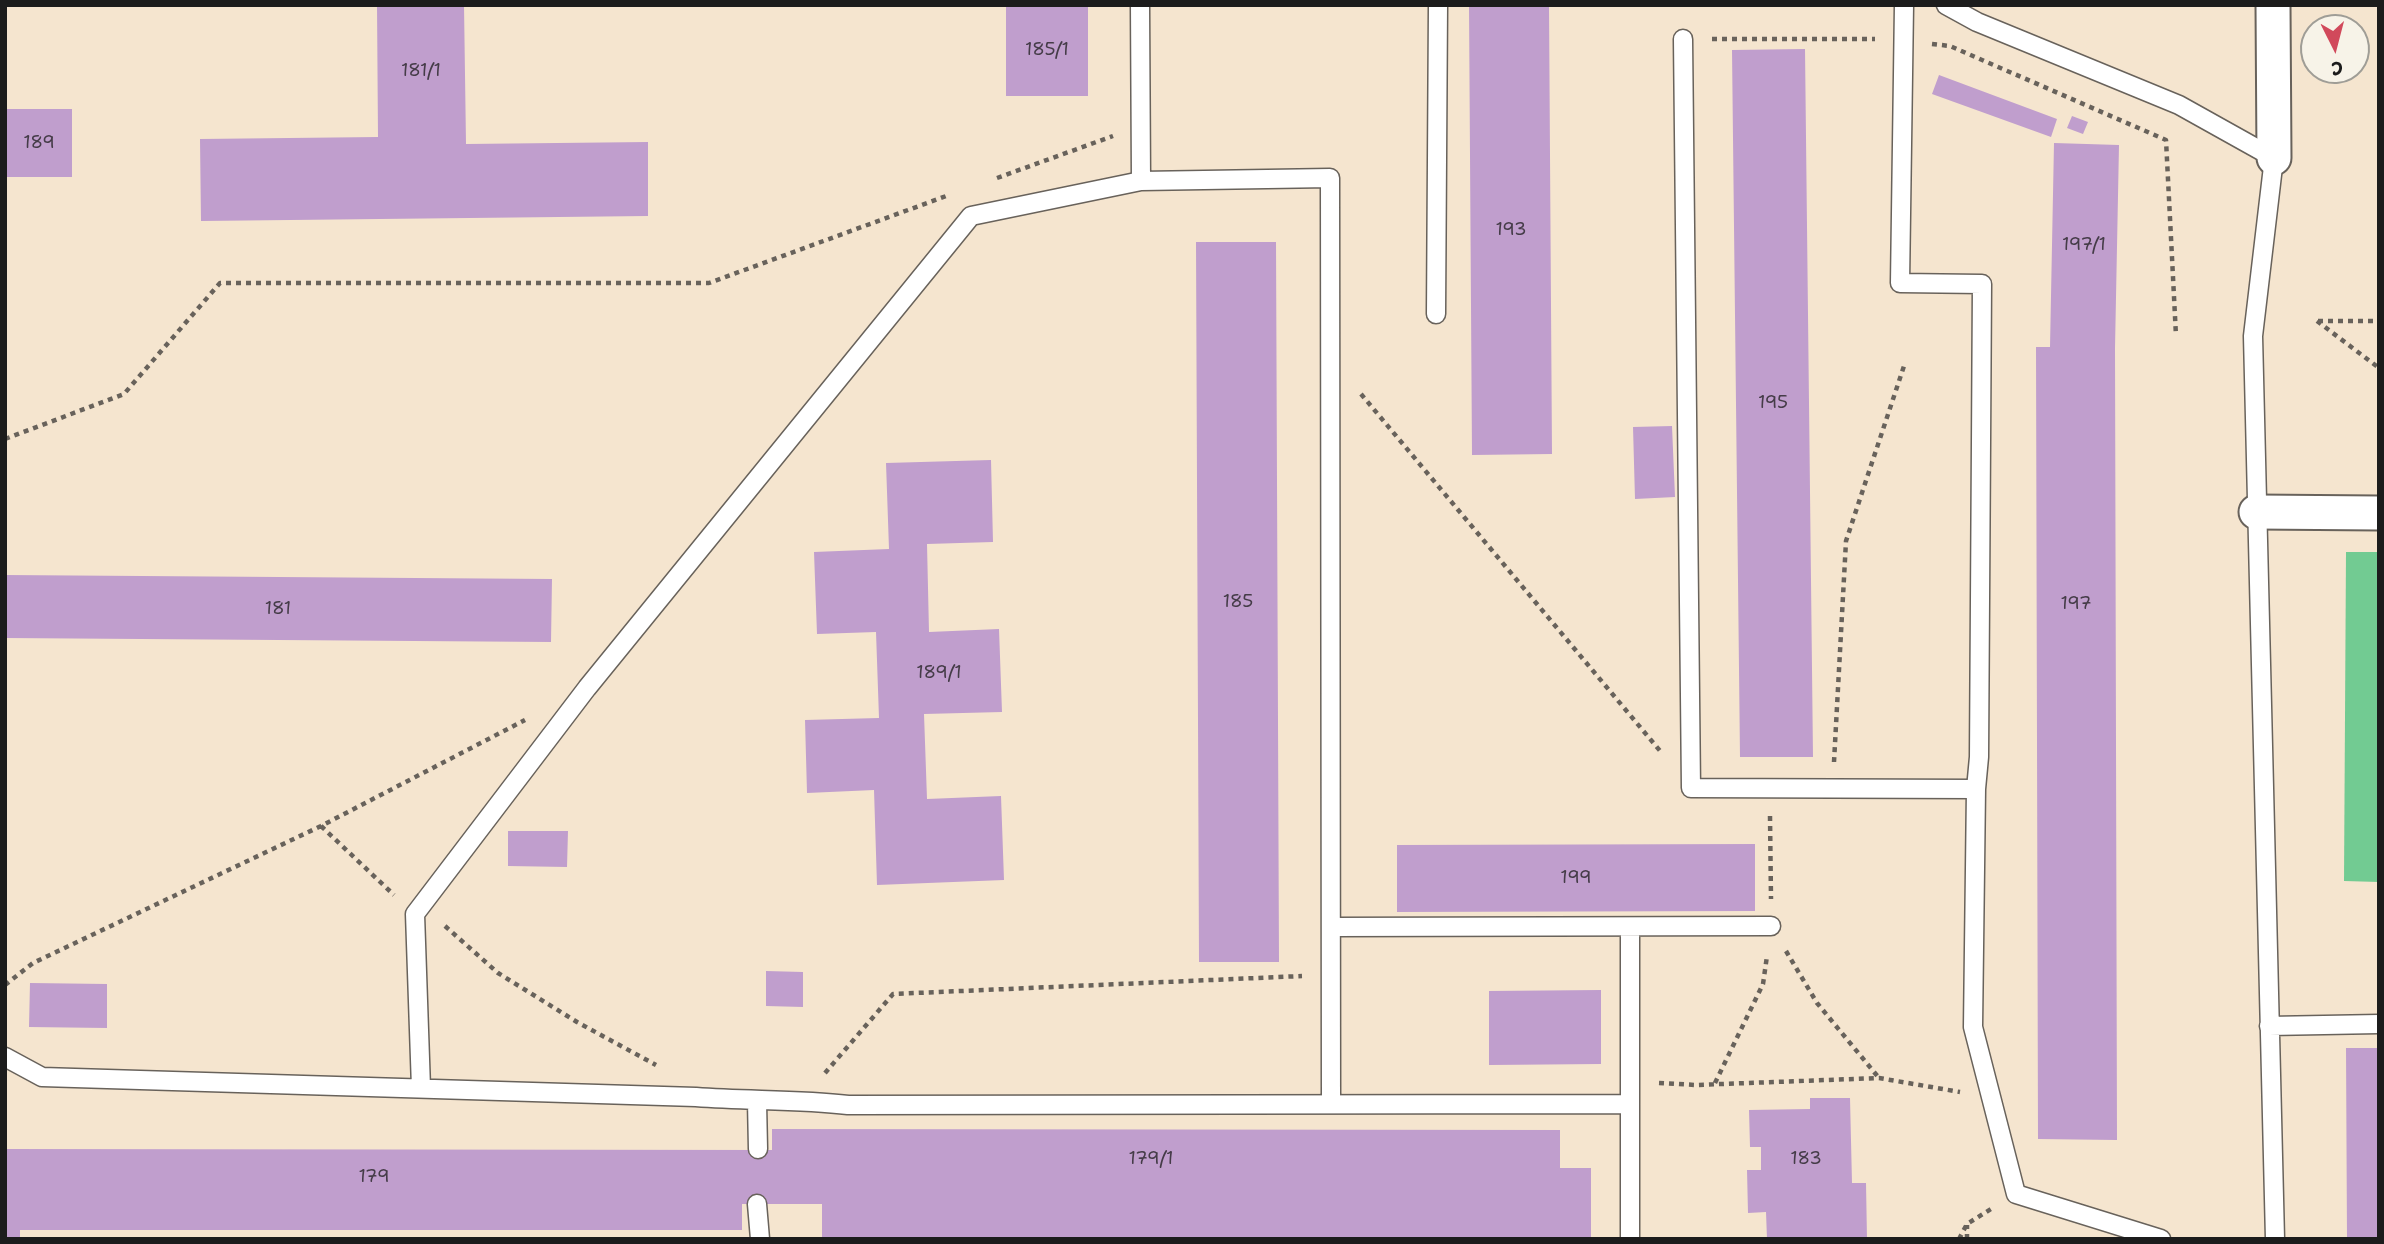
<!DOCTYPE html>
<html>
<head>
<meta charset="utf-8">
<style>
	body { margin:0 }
	#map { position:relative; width:2384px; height:1244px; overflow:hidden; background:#f5e5cf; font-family:"Shantell Sans",sans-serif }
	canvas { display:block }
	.frame { position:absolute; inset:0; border:7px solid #1c1c1c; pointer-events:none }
	.north { position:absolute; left:2300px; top:14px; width:70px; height:70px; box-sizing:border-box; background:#f7f3e8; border:2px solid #9f9d96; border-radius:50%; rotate:174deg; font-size:19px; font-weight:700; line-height:28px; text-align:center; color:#1c1c1c }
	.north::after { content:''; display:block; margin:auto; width:24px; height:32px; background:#d1495b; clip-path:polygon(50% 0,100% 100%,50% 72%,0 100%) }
</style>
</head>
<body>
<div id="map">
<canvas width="2384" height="1244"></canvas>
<div class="frame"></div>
<div class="north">С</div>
</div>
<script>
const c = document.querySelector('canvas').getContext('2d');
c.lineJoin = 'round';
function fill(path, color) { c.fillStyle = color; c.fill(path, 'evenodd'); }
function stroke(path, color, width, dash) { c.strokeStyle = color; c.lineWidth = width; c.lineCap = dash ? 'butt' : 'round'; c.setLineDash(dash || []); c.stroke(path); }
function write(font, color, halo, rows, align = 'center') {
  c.font = font + ' "Shantell Sans",sans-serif'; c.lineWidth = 5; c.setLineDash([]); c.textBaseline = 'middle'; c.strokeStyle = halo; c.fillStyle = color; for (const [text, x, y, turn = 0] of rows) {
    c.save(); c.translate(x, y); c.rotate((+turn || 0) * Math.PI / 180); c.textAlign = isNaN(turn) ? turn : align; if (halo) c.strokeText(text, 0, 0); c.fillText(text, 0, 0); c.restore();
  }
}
fill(new Path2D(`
	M2346,552H2379V882L2344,881Z`), '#72cb92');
fill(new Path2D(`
	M377,5H464L466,144L648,142V216L201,221L200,139L378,137Z
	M1006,5H1088V96H1006Z
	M1469,5H1549L1552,454L1472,455Z
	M1805,49L1813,757H1740L1732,50Z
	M1939,75L2057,119L2051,137L1932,94Z
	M5,109H72V177H5Z
	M2072,116L2088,122L2083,134L2067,128Z
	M2054,143L2119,145L2115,348L2117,1140L2038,1139L2036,347H2050Z
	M1196,242H1276L1279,962H1199Z
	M1672,426L1675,497L1635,499L1633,427Z
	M991,460L993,542L927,544L929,632L999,629L1002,712L924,714L927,799L1001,796L1004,880L877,885L874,790L807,793L805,720L879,718L876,632L817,634L814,552L889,549L886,463Z
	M5,575L552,579L551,642L5,638Z
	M508,831H568L567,867L508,866Z
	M1755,844V911L1397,912V845Z
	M766,971L803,972V1007L766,1006Z
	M30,983L107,984V1028L29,1027Z
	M1601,990V1064L1489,1065V991Z
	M2346,1048H2379V1239H2347Z
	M1810,1098H1850L1852,1183H1866L1867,1239H1767L1766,1212L1748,1213L1747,1170H1761V1147H1750L1749,1110L1810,1109Z
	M772,1129L1560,1130V1168H1591V1239H822V1204H742V1230H20V1239H5V1149L772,1150Z`), '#c09ecd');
const lane = new Path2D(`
	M1140,5L1141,181L1330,178L1331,1103
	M1904,5L1900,283L1982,284L1979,757L1976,789L1973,1027L2016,1194L2161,1239
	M1946,5L1977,22L2179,105L2274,158L2253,336L2275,1239
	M1683,39L1691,788L1976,789
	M1436,314L1438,5
	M1332,927L1771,926
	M1630,928V1239
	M2269,1026L2379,1024
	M5,1057L42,1077L696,1097C747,1101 798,1099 848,1105L1630,1104
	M421,1088L415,914L587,688L971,216L1141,181
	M757,1102L758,1149
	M757,1204L760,1239`);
const street = new Path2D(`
	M2273,5L2274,158
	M2256,512L2379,513`);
stroke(lane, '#68625b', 21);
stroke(street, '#68625b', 37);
stroke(new Path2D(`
	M1712,39H1875
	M1932,44L1950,46L2166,140L2176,336
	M997,178L1113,136
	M2317,321L2379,368
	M2318,321H2379
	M1361,394L1661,752
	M5,439L124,394L220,283H709L949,195
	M1834,762L1846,541L1905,363
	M1770,816L1771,899
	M321,826L394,895
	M445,926L498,973L577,1022L656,1065
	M1786,951L1817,1003L1879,1078
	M5,985L33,963L321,826L525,720
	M825,1073L893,994L1302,976
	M1659,1083L1696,1085L1879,1078L1960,1092
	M1715,1083L1763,984L1767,956
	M1959,1239L1967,1224L1991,1209
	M1967,1239V1225`), '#68625b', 4.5, [5, 5]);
stroke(lane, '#fff', 18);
stroke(street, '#fff', 33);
write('18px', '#453c48', null, [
	["185/1",1047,50],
	["181/1",421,71],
	["189",39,143],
	["193",1511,230],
	["197/1",2084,245],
	["195",1773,403],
	["185",1238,602],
	["197",2076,604],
	["181",278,609],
	["189/1",939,673],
	["199",1576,878],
	["179/1",1151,1159],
	["183",1806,1159],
	["179",374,1177]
]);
</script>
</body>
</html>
